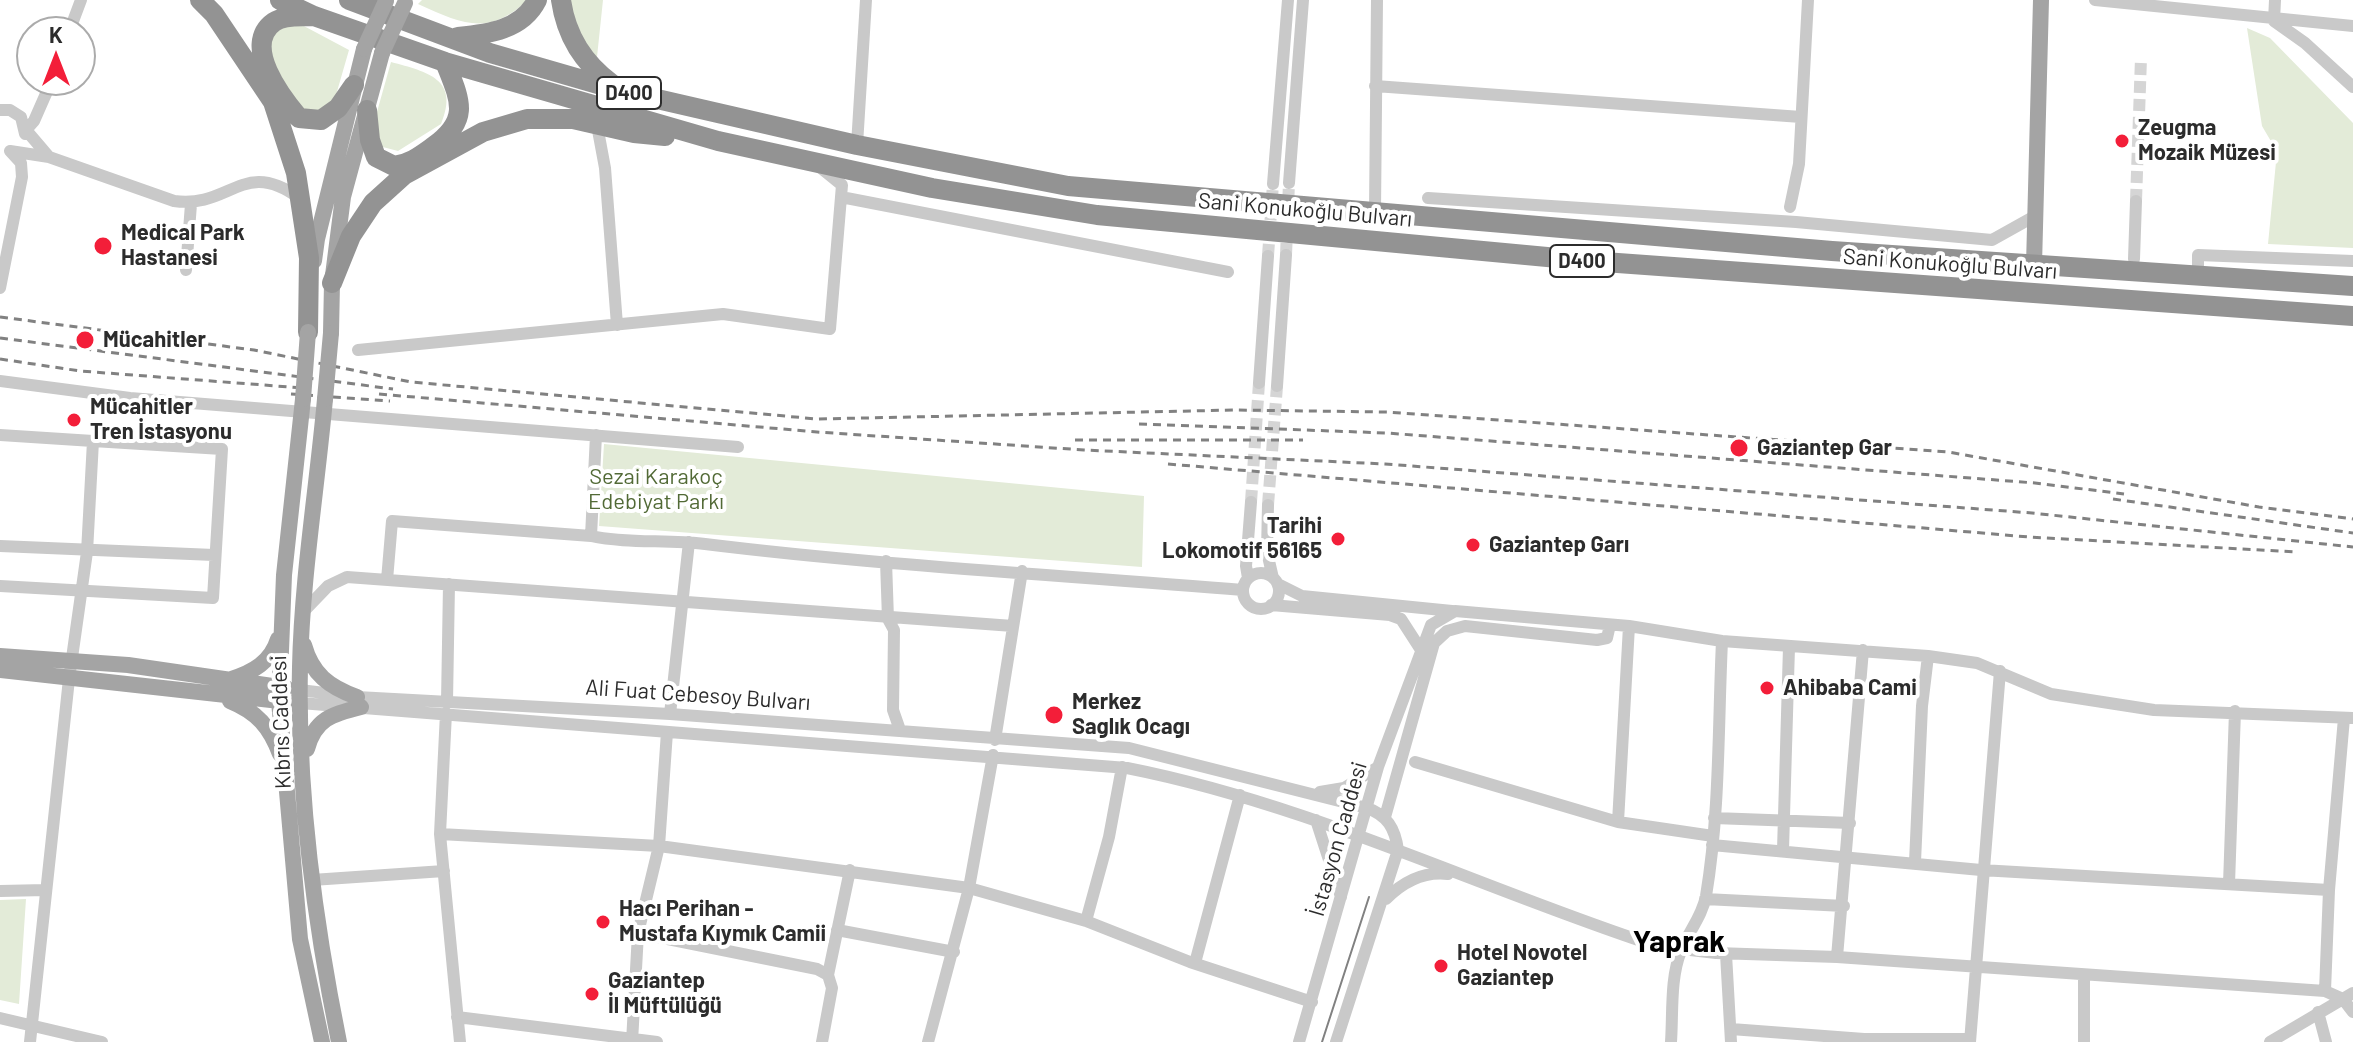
<!DOCTYPE html>
<html>
<head>
<meta charset="utf-8">
<style>
	body { margin:0 }
	#map { position:relative; width:2353px; height:1042px; overflow:hidden; background:#fff; font-family:Barlow,sans-serif }
	canvas { display:block }
	.north { position:absolute; left:16px; top:16px; width:80px; height:80px; box-sizing:border-box; background:#fff; border:2px solid #ababab; border-radius:50%; rotate:0deg; font-size:22px; font-weight:700; line-height:32px; text-align:center; color:#2c2c2c }
	.north::after { content:''; display:block; margin:auto; width:28px; height:36px; background:#f31e39; clip-path:polygon(50% 0,100% 100%,50% 72%,0 100%) }
</style>
</head>
<body>
<div id="map">
<canvas width="2353" height="1042"></canvas>
<div class="north">K</div>
</div>
<script>
const c = document.querySelector('canvas').getContext('2d');
c.lineJoin = 'round';
function fill(path, color) { c.fillStyle = color; c.fill(path, 'evenodd'); }
function stroke(path, color, width, dash) { c.strokeStyle = color; c.lineWidth = width; c.lineCap = dash ? 'butt' : 'round'; c.setLineDash(dash || []); c.stroke(path); }
function write(font, color, halo, rows, align = 'center') {
  c.font = font + ' Barlow,sans-serif'; c.lineWidth = 8; c.setLineDash([]); c.textBaseline = 'middle'; c.strokeStyle = halo; c.fillStyle = color; for (const [text, x, y, turn = 0] of rows) {
    c.save(); c.translate(x, y); c.rotate((+turn || 0) * Math.PI / 180); c.textAlign = isNaN(turn) ? turn : align; if (halo) c.strokeText(text, 0, 0); c.fillText(text, 0, 0); c.restore();
  }
}
fill(new Path2D(`
	M422,0H528C489,36 464,25 418,4Z
	M570,0H603L597,57C582,44 572,20 570,0Z
	M285,24L302,25L349,50L334,102L314,114L294,105L268,51L270,38Z
	M2247,28L2270,38L2353,123V248L2268,244L2276,162L2272,143L2262,126Z
	M391,62C428,72 460,79 441,124L398,151L379,146L375,119Z
	M604,444L1144,496L1142,567L599,526Z
	M26,899L19,1004L0,1000V900Z`), '#e3ebd8');
stroke(new Path2D(`
	M2136,201L2141,58
	M1286,255L1289,183
	M1268,256L1273,184
	M1251,502L1259,383
	M1268,505L1277,386`), '#d5d5d5', 12, [12, 6]);
stroke(new Path2D(`
	M2095,0L2353,26
	M2275,0L2274,21L2305,43L2353,87
	M69,32L81,0
	M1375,86L1801,117
	M0,110H10L21,117L25,134
	M597,125L605,168L617,325
	M857,145L866,0
	M10,151L49,157L174,201C230,209 243,157 299,198
	M49,157L26,130L34,121L52,80
	M1289,183L1303,0
	M1273,184L1288,0
	M841,197L1228,272
	M1428,198L1796,222L1992,240L2035,216
	M1790,207L1799,164L1808,0
	M1375,212L1377,0
	M2134,259L2136,201
	M186,270L191,204
	M2198,276V255L2353,261
	M0,288L22,177L21,163L10,151
	M358,350L723,314L830,329L842,185L821,168
	M0,381L130,398L738,447
	M1259,383L1268,256
	M1277,386L1286,255
	M0,435L93,441L87,552L69,679L30,1042
	M596,435L591,536C628,544 667,539 705,544C883,566 1064,575 1243,590
	M1268,505L1267,552L1273,578
	M0,546L214,555
	M886,561L888,619L894,630L893,710L900,730
	M1243 591a18 18 0 1 1 36 0a18 18 0 1 1-36 0Z
	M1248,578L1246,566L1251,502
	M387,580L392,521L591,536
	M1278,584L1302,596L1452,611
	M0,586L213,598L222,449L93,441
	M1271,605L1390,615L1401,619L1421,650
	M304,611L328,586L347,577L1013,626
	M300,690L357,697L670,714L1129,748L1367,808C1387,815 1395,828 1398,850L1336,1042
	M447,702L449,584
	M300,703L1127,768C1310,804 1479,888 1656,946L1716,953L1837,957L2325,991L2343,999L2353,1012
	M446,713L440,834L460,1042
	M670,714L689,542
	M995,740L1022,571
	M1415,762L1618,822L1713,836
	M1320,792L1344,788L1378,767
	M1385,817L1434,643L1447,631L1465,626L1597,640L1607,638L1610,625
	M1714,818L1850,823
	M1316,820L1341,897
	M1618,822L1629,626
	M440,834L659,846L969,888L1086,921L1190,962L1312,1002
	M1712,845L1981,870L2329,890
	M1783,850L1789,647
	M1915,862L1922,706L1928,656
	M312,880L444,871
	M2229,884L2235,711
	M0,891L46,890
	M1386,899C1403,882 1423,871 1448,874
	M1705,899L1844,906
	M1086,921L1109,837L1122,767
	M837,930L954,952
	M638,933L817,969L828,975L832,988L822,1042
	M1726,954L1731,1042
	M1837,957L1863,650
	M1195,963L1240,795
	M828,975L850,870
	M2325,991L2329,890L2344,718
	M2318,1012L2326,1042
	M457,1017L657,1042
	M0,1018L102,1042
	M1731,1029L1864,1039H1970
	M632,1042L638,933L659,846L667,732
	M928,1042L969,888L993,755
	M1299,1042L1378,767L1431,625L1455,611L1629,626L1722,641L1928,656L1977,663L2051,694L2154,710L2353,718
	M1671,1042C1673,1013 1670,978 1681,951C1688,932 1702,917 1706,896C1720,812 1718,725 1722,641
	M1970,1042L2000,671
	M2084,1042V976
	M2270,1042L2353,993`), '#c9c9c9', 12);
stroke(new Path2D(`
	M314,261L317,239L364,49
	M2034,265L2041,0
	M331,333L332,283L343,197L382,53
	M303,399L284,575L279,701L300,939L322,1042
	M325,399C317,488 302,577 300,667C297,792 314,919 339,1042
	M304,645C312,674 329,687 357,697
	M0,656L128,665L286,688
	M0,670L289,702
	M231,679C253,672 271,662 278,639
	M230,701C257,712 270,727 280,754
	M307,749C315,719 332,714 361,707`), '#a4a4a4', 16);
stroke(new Path2D(`
	M200,0L214,14L273,102L296,173L309,258L308,332
	M280,0L314,16L445,62L718,141L932,188L1097,215L1590,261L2353,316
	M349,0L490,53L618,90L857,145L1068,186L1832,251L2353,286
	M561,0C566,35 583,63 612,84
	M312,16C300,17 284,15 274,22C241,45 282,98 299,118L321,120L338,108L354,85
	M458,37C488,34 522,30 537,0
	M367,110L370,140L376,157L394,166C410,164 420,156 434,146C471,119 460,100 445,62
	M332,283L351,236L373,203L404,175L483,132L527,119H573L634,133L665,136`), '#939393', 20);
stroke(new Path2D(`
	M1322,1042L1369,897`), '#818181', 2);
stroke(new Path2D(`
	M0,317L254,350L411,382L817,419L1236,410L1387,412L1948,452L2259,507L2353,519
	M0,338L393,389
	M0,359L80,371L303,388
	M291,394L390,401
	M379,394L817,432L1084,450L1385,464L2032,513L2353,547
	M1139,424L1387,433L2035,483L2124,494
	M1075,440H1303
	M1168,464L2029,537L2296,552
	M2113,499L2353,533`), '#818181', 3, [8, 6]);
stroke(new Path2D(`
	M364,49L386,1
	M382,53L405,3
	M303,399L308,332
	M325,399L331,333`), '#a4a4a4', 16);
for (const [x, y, r, color] of [
	[2122,141,8,"#f31e39"],
	[103,246,10,"#f31e39"],
	[85,340,10,"#f31e39"],
	[74,420,8,"#f31e39"],
	[1739,448,10,"#f31e39"],
	[1338,539,8,"#f31e39"],
	[1473,545,8,"#f31e39"],
	[1767,688,8,"#f31e39"],
	[1054,715,10,"#f31e39"],
	[603,922,8,"#f31e39"],
	[1441,966,8,"#f31e39"],
	[592,994,8,"#f31e39"]
]) { const dot = new Path2D(); dot.arc(x, y, r, 0, 2 * Math.PI); c.fillStyle = color; c.fill(dot); stroke(dot, '#fff', 3); }
for (const [x, y, w] of [
	[629,93,64],
	[1582,261,64]
]) { const box = new Path2D(); box.roundRect(x - w / 2, y - 16, w, 32, 6); c.fillStyle = '#fff'; c.fill(box); stroke(box, '#2c2c2c', 2); }
write('bold 20px', '#2c2c2c', null, [
	["D400",629,93],
	["D400",1582,261]
]);
write('bold 22px', '#2c2c2c', '#fff', [
	["Zeugma",2138,128],
	["Mozaik Müzesi",2138,153],
	["Medical Park",121,233],
	["Hastanesi",121,258],
	["Mücahitler",103,340],
	["Mücahitler",90,407],
	["Tren İstasyonu",90,432],
	["Gaziantep Gar",1757,448],
	["Tarihi",1322,526,"right"],
	["Lokomotif 56165",1322,551,"right"],
	["Gaziantep Garı",1489,545],
	["Ahibaba Cami",1783,688],
	["Merkez",1072,702],
	["Saglık Ocagı",1072,727],
	["Hacı Perihan -",619,909],
	["Mustafa Kıymık Camii",619,934],
	["Hotel Novotel",1457,953],
	["Gaziantep",1457,978],
	["Gaziantep",608,981],
	["İl Müftülüğü",608,1006]
], 'left');
write('22px', '#2c2c2c', '#fff', [
	["Sani Konukoğlu Bulvarı",1305,210,5],
	["Sani Konukoğlu Bulvarı",1950,264,4],
	["Ali Fuat Cebesoy Bulvarı",698,695,4],
	["Kıbrıs Caddesi",281,722,-92],
	["İstasyon Caddesi",1338,839,-74]
]);
write('22px', '#526a36', '#fff', [
	["Sezai Karakoç",656,477],
	["Edebiyat Parkı",656,502]
]);
write('bold 30px', '#000', '#fff', [
	["Yaprak",1679,942]
]);
</script>
</body>
</html>
